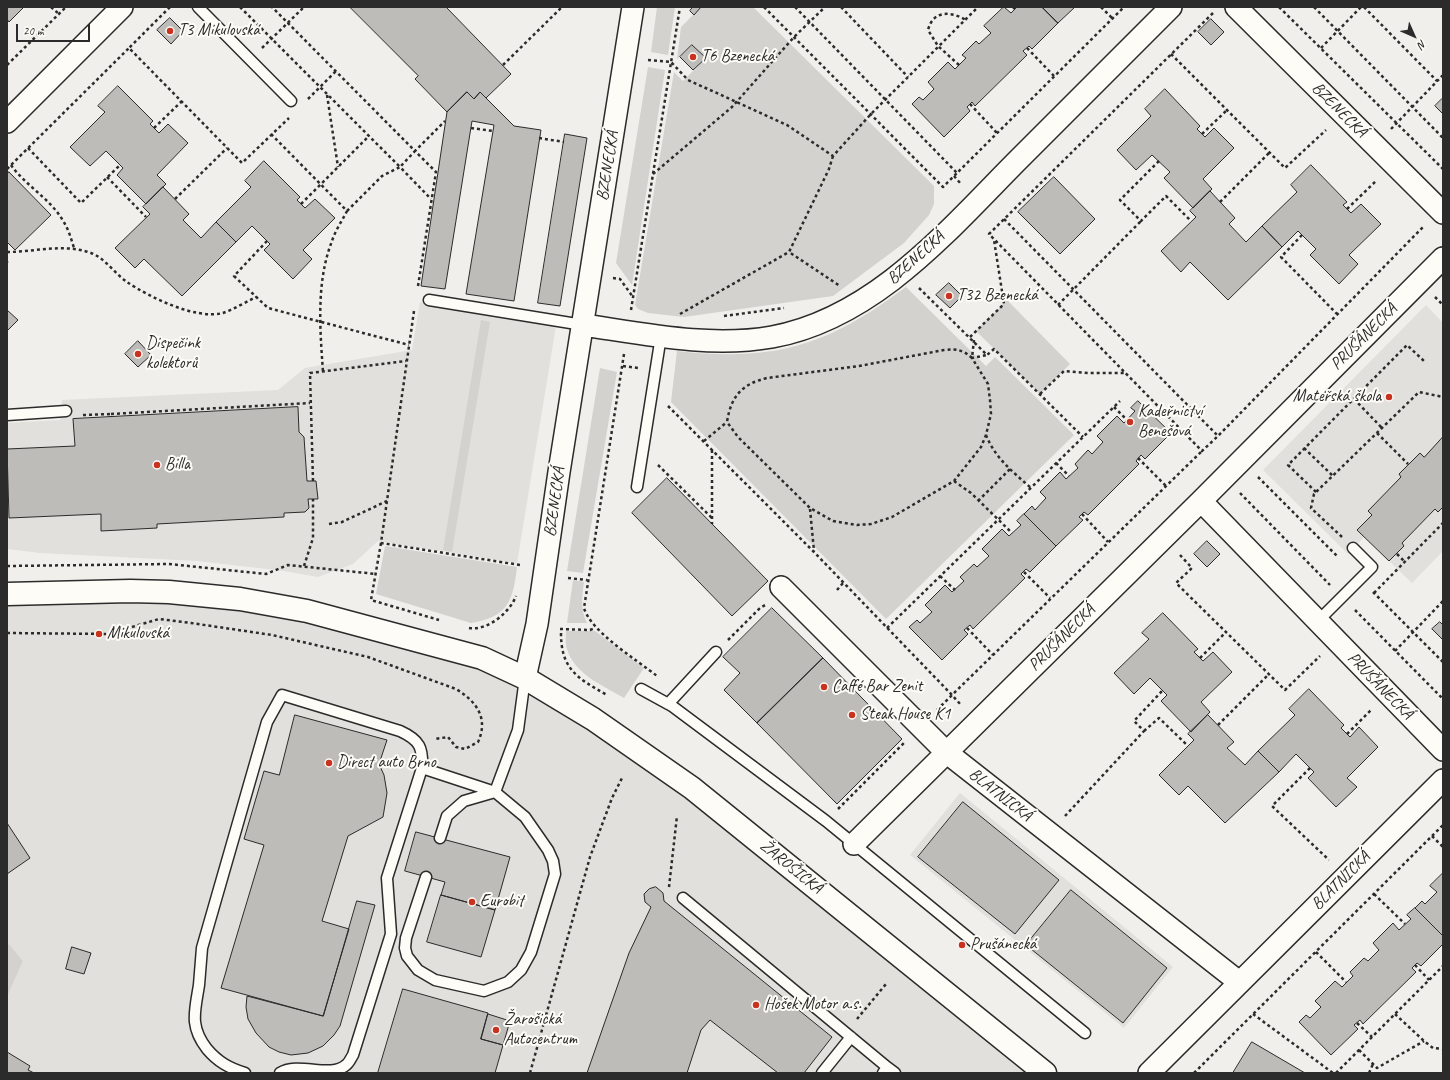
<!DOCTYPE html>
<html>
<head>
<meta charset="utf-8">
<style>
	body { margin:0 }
	#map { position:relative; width:1450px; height:1080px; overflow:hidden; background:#f0efeb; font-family:Caveat,sans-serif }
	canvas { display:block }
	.frame { position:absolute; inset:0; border:8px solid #2b2b2b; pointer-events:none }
	.north { position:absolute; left:1394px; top:16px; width:40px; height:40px; -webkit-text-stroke:3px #fdfcf7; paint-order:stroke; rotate:135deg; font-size:11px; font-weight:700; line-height:16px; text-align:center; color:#2b2b2b }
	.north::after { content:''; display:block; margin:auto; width:14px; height:18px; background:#2b2b2b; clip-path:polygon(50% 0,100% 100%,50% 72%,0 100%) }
	.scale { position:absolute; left:16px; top:24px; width:74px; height:18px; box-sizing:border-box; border:2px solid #2b2b2b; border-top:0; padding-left:5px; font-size:12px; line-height:14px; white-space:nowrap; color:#2b2b2b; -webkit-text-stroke:3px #fdfcf7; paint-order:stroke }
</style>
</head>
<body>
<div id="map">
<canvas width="1450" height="1080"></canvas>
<div class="frame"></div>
<div class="north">N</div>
<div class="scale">20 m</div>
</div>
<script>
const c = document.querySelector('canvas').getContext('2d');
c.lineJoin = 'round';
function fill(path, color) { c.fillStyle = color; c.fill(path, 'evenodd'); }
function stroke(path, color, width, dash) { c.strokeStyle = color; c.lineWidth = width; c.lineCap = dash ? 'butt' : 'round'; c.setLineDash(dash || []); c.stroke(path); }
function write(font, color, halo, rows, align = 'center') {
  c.font = font + ' Caveat,sans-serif'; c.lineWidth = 4; c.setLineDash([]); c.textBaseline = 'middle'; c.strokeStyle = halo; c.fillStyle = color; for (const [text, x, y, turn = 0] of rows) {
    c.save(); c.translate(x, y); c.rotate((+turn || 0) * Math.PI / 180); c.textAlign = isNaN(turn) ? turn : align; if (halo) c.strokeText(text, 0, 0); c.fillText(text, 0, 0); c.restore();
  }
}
fill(new Path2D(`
	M420,302L556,326L517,563L378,541L353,564L318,577L284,571L197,561L40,553L7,549V423L60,420L62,400L278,390L305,368L412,350Z
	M1426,305L1443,323V551L1412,583L1364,537L1348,554L1263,470Z
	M169,592L462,652L593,719L1045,1073H7V997L23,961L9,944L7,945V594Z
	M960,793L1173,967L1124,1028L910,855Z`), '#e1e0dc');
fill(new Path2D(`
	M657,7H675L668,55L651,52Z
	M701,7H753L934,186V204L929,215L904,243L833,296L684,317L648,313L638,309L635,305L674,72L683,81L706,58L692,45L677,59L681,27Z
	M648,67L665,70L632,285L616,263Z
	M906,287L986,366L995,357L1074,435L886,619L671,402L677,351C775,362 827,346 906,287Z
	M1007,300L1070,364L1040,394L976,331Z
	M481,320L490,322L452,552L443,550Z
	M600,368L617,372L583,573L567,571Z
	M385,546L517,567C513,601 508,617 471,623L376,594Z
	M573,580L584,582C582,597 580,609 587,623H567Z
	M566,631H595L644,668L624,698C604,686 574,674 567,649C565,644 566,636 566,631Z
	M9,944L23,961L7,997V945Z`), '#d3d2cf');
const building = new Path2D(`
	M7,7H24L9,22L7,19Z
	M350,7H446L511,74L486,98L480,92L474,99L467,92L447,112L415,79L418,76Z
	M693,7H701L694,15L690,11Z
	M1004,7L1011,13L1017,7H1042L1058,23L1032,49L1029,46L1023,51L1027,55L975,106L972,102L967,107L970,111L944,137L912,104L919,97L923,100L934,89L928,82L948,62L955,69L966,58L962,55L976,41L979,44L991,33L984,26Z
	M1042,7H1075L1058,23Z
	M170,18L183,31L171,44L157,30Z
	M1211,19L1224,32L1211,45L1198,32Z
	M692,45L706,58L693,70L680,57Z
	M118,86L153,121L150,124L159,133L168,124L188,143L157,175L166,184L146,204L117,175L123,168L106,151L90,166L70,147L105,112L98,106Z
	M1165,89L1200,126L1197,129L1205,137L1214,128L1234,148L1203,179L1212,189L1193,208L1164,178L1170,172L1152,155L1136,170L1117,150L1151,116L1145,109Z
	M467,92L474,99L480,92L514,126L541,130L514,301L466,294L494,125L472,121L445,289L421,286L447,112Z
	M1442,99L1443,100V114L1435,106Z
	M565,134L587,138L560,306L538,303Z
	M264,161L300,197L297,200L305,208L315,199L335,218L303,250L312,259L293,279L264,250L270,244L252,226L236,242L216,222L251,187L245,181Z
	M1311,165L1347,202L1343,205L1351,213L1361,204L1381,224L1349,255L1358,264L1339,284L1310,255L1316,249L1298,231L1282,247L1262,226L1297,192L1291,185Z
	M9,172L51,215L15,250L7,242V175Z
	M1054,177L1095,219L1060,254L1018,212Z
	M163,187L189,214L183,220L201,238L216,222L236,242L182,296L144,259L135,268L115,248L150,214L143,207Z
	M1210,191L1235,218L1229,224L1246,242L1262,226L1282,247L1228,300L1190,262L1181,272L1161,251L1196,217L1190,211Z
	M949,283L962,296L950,308L936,295Z
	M7,310L18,320L7,331Z
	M138,341L151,355L138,367L125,354Z
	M1138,401L1171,433L1145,459L1141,455L1136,461L1139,464L1088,515L1084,512L1079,517L1083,520L1056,546L1024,514L1032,506L1035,510L1046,498L1040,492L1060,472L1066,479L1078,468L1075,464L1088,450L1092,454L1103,442L1097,436L1117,416L1124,423L1135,411L1131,408Z
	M298,407L299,432L304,437L307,481H316L318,499H308L309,508L305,512L284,513V517L157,524V528L101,531V514L9,518L7,449L75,446L73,419Z
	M1443,437V507L1438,512L1435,509L1402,543L1404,546L1389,561L1357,530L1372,515L1368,511L1401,477L1399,474L1420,453L1424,457Z
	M667,478L768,581L732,616L632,513Z
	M1024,514L1056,546L1030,572L1026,569L1021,574L1025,578L973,629L970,625L964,630L968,634L942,660L909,627L917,620L920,623L932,612L925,605L945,585L952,592L964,581L960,577L974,564L977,567L989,556L982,549L1002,529L1009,536L1021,525L1017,521Z
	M1207,541L1220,554L1207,567L1194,554Z
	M772,608L823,658L757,723L724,690L740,673L723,657Z
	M1163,613L1198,649L1194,652L1203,661L1213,652L1232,672L1201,702L1210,712L1191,732L1161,701L1167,695L1150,678L1134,694L1114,673L1149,639L1142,633Z
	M1440,622L1443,625V640L1432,629Z
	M823,658L902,739L837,804L757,723Z
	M1309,689L1344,725L1341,728L1350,737L1359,727L1378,747L1347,778L1357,787L1336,807L1308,778L1314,772L1296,754L1279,772L1258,751L1295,715L1289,709Z
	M295,715L387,740L379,764L384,775L387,793L383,817L348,836L322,921L349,929L323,1016L221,988L264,845L244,839L264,771L279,775Z
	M1208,715L1234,742L1227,748L1245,765L1258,751L1279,772L1225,823L1188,786L1179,795L1159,775L1194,740L1188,734Z
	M963,802L1059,880L1015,934L918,857Z
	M7,823L30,858L7,874Z
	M416,832L510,857L495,910L441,895L445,882L405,871Z
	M1443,873V936L1415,908L1422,901L1425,904L1437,892L1430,886Z
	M656,887L663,893L664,901L832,1037L804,1073H778L710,1020L701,1030L687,1073H587L629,953L651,907L645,902L644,894L649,889Z
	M1071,890L1167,968L1123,1023L1026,945Z
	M441,895L495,910L481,957L427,942Z
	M357,901L375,905L340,1026L334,1035L323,1046L308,1053L291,1055L279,1052L269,1047L256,1033L248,1019L246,1007L247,996L323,1016Z
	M1415,908L1443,936V944L1421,966L1417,963L1412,968L1416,972L1363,1024L1360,1020L1354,1025L1358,1029L1331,1055L1299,1022L1306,1015L1310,1018L1321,1007L1315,1001L1335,981L1342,987L1353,976L1350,972L1364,958L1368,961L1379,950L1373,943L1393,923L1399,930L1411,919L1407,915Z
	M72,947L91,953L84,974L66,969Z
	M403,989L488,1013L481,1039L503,1045L495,1073H378Z
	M488,1014L510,1021L503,1045L481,1039Z
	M1252,1042L1305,1073H1233Z
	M7,1052L30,1066L28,1070L34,1073H7Z`);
fill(building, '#bdbcb8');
stroke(building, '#2b2b2b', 1);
const lane = new Path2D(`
	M198,7L291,101
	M429,300L583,325
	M7,415L66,411
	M637,487L661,336
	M1318,621L1372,567L1353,548
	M641,689L672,706L826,821L1085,1033
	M668,704L716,652
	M495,792L518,730L525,678
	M440,838L447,816L464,801L495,792
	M683,898L887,1067
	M245,1073C229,1068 218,1062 207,1049C189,1026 195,1011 199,985C200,973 201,960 202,948L267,722L282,695L400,731C420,740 423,748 422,768L495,792L525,817L548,850L553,861L555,874L531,952L521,970L508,982L484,991L435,980L418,970L407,956L405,948L406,938L426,877
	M280,1073C298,1061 331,1079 346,1065C349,1063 351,1058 353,1055L391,934L387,878L422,768
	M822,1073L851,1037
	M883,1073L887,1067L895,1073`);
const street = new Path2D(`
	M1236,7L1443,213
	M7,122L122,7
	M583,325C645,334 710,348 772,337C876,318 950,228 1021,157C1071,107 1121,57 1171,7
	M1201,501L1443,750
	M781,587L946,752L1239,982
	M525,678L537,624L559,472L633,7
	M854,844L1201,501L1443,258
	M1149,1073L1443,780`);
const secondary = new Path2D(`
	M7,594L130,591L169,592L240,599L307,611L482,658L525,678L593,719L692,788L1045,1073`);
stroke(lane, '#2b2b2b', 13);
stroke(street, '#2b2b2b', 24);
stroke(secondary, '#2b2b2b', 25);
stroke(new Path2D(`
	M51,7L59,14
	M170,7L129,48L242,163L289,118
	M240,7L400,167L415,151L272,7
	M764,7L943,187L957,173
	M795,7L957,173L1124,7
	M841,7L908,77
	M1013,7L1015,9
	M1101,7L1112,18
	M1279,7L1443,169
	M1314,7L1443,138
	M1364,7L1437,81
	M1213,13L989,234L1202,451L1218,436
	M262,48L304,7
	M1027,48L1054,76
	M1321,48L1361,7
	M1171,54L1285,168L1326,130
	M648,60L671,62L688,80L787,125L833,156L871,114L978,7
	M7,65L66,7
	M503,65L562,7
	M959,65L938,46L928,30C933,10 951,11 966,20
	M327,95L338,167
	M308,99L336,71
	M970,104L997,133
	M154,128L182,101
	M471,128L493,131
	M1391,129L1443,75
	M271,134L347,211C342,221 335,231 332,241C316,282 320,329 323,372
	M1202,134L1227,110
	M539,138L564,142
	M28,148L81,203L120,165
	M833,156L829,169L789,252L840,286
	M1159,161L1120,200L1141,221L1166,196L1191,221
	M11,165C25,185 49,198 62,219C68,228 71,238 74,248
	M7,169L129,48
	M653,174L732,107L794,37L825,7
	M954,176L961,184
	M107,177L146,217
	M175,199L227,148
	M1220,202L1269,153
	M301,204L369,136
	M1347,209L1377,180
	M347,211L382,176L400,167L431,199
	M1004,219L1218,436L1424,226
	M1302,235L1281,257L1338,315
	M267,241L234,276L268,308L409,345
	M7,252C35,252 64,243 91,253C105,258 115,274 127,282C149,297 196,320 223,313C234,309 246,302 256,297
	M7,261V263
	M613,278L620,279L633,297
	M418,286L436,172L415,151L445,121
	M919,288L987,355L994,349L1083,437
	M1435,297L1443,305
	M1058,305L1141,221
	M631,310L680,7
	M414,311L381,543L520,565V567
	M680,314L789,252
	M724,316L784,308
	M970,337L1004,304L994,240
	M974,340L972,358C962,349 956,349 944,350L859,366L767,378C742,384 731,396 727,422L738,437L810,508L833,521L857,525L871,524L892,517L954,481L981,447L986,435L991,414L990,400L988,384L972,358L987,355
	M624,354L584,608C591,632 637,660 657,676
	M623,366L638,368
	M1040,394L1064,371L1088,373H1124
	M1354,399L1382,428
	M668,406L814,552L952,695L1202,451
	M1114,407L1127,420
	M111,414L310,403
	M83,415L111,414V417
	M1377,433L1408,464
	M986,435C995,458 1013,472 1031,488
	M704,441L727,422
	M1304,448L1333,476
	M712,450V524
	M1138,458L1166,486
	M1056,463L1069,476
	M658,465L712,518
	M1258,477L1337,556
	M313,481L310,373L406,361
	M954,481L971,493L1012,533
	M1316,492L1288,465L1407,345L1424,361
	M1240,493L1330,585
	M978,501L1010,469
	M810,509L814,551
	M1082,514L1108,542
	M329,524L342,522L387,501
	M1342,537L1311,508L1314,494L1419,392L1443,397
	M381,543L371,600L439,620
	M1397,554L1405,562
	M1180,555L1192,568L1176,583L1285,690L1320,656
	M7,566L169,564L266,574L288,565L376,574
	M304,566L313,538V499
	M1024,572L1050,598
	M940,576L955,590
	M568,578L587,580
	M837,590L843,583
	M1373,592L1443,662
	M1374,593L1443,523
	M1355,610L1443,699
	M469,628C488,631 510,612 516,596
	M887,628L1120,401
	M967,628L993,655
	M560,629L590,630L595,628
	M7,633L108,634L159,619L191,623L272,635L368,657L456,689C476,701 489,718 478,742L465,749L456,747L448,737L435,739
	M561,633C561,669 577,678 607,695
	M728,640L760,608L767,604
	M1395,651L1443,601
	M1200,658L1226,632
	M937,710L952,695L961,705
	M1218,725L1269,674
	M1144,731L1159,718L1188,746
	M1347,734L1372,709
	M1310,768L1272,806L1329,860
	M838,809L904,743
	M1065,816L1144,731L1134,721L1162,691
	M1432,836L1443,847
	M669,887L677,816
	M1374,894L1405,924
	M1316,952L1346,982
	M1415,965L1429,980
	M1253,1014L1333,1073
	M1395,1014L1424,1041L1433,1048L1443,1049
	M857,1019L886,984
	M1357,1023L1372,1037
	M1359,1050L1377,1068L1424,1041
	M530,1073L590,857L612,798L622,778
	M1194,1073L1443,825
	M1336,1073L1443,966
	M1369,1073L1373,1064`), '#2b2b2b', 2.5, [3, 3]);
stroke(lane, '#fdfcf7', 10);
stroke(street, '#fdfcf7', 21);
stroke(secondary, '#fdfcf7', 22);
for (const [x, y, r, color] of [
	[170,31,4,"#c8321e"],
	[693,57,4,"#c8321e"],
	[949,296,4,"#c8321e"],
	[138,354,4,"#c8321e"],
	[1389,397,4,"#c8321e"],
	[1130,422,4,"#c8321e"],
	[157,465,4,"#c8321e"],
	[99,634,4,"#c8321e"],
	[824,687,4,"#c8321e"],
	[852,715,4,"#c8321e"],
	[329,763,4,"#c8321e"],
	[472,902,4,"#c8321e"],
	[962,945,4,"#c8321e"],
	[756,1005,4,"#c8321e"],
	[496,1030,4,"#c8321e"]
]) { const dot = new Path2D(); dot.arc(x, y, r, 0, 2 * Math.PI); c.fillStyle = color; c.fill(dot); stroke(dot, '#fdfcf7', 1.5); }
write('17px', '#2b2b2b', '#fdfcf7', [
	["T3 Mikulovská",178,31],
	["T6 Bzenecká",701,57],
	["T32 Bzenecká",957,296],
	["Dispečink",146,344],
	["kolektorů",146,364],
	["Mateřská škola",1381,397,"right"],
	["Kadeřnictví",1138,412],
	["Benešová",1138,432],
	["Billa",165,465],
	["Mikulovská",107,634],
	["Caffé Bar Zenit",832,687],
	["Steak House K1",860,715],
	["Direct auto Brno",337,763],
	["Eurobit",480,902],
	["Prušánecká",970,945],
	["Hošek Motor a.s.",764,1005],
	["Žarošická",504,1020],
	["Autocentrum",504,1040]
], 'left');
write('17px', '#2b2b2b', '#fdfcf7', [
	["BZENECKÁ",1339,110,45],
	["BZENECKÁ",608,166,-81],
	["BZENECKÁ",916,258,-42],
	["PRUŠÁNECKÁ",1364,337,-45],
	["BZENECKÁ",555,502,-82],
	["PRUŠÁNECKÁ",1062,638,-45],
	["PRUŠÁNECKÁ",1380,686,46],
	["BLATNICKÁ",1000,795,38],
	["ŽAROŠICKÁ",791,867,39],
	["BLATNICKÁ",1341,881,-45]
]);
</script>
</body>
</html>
